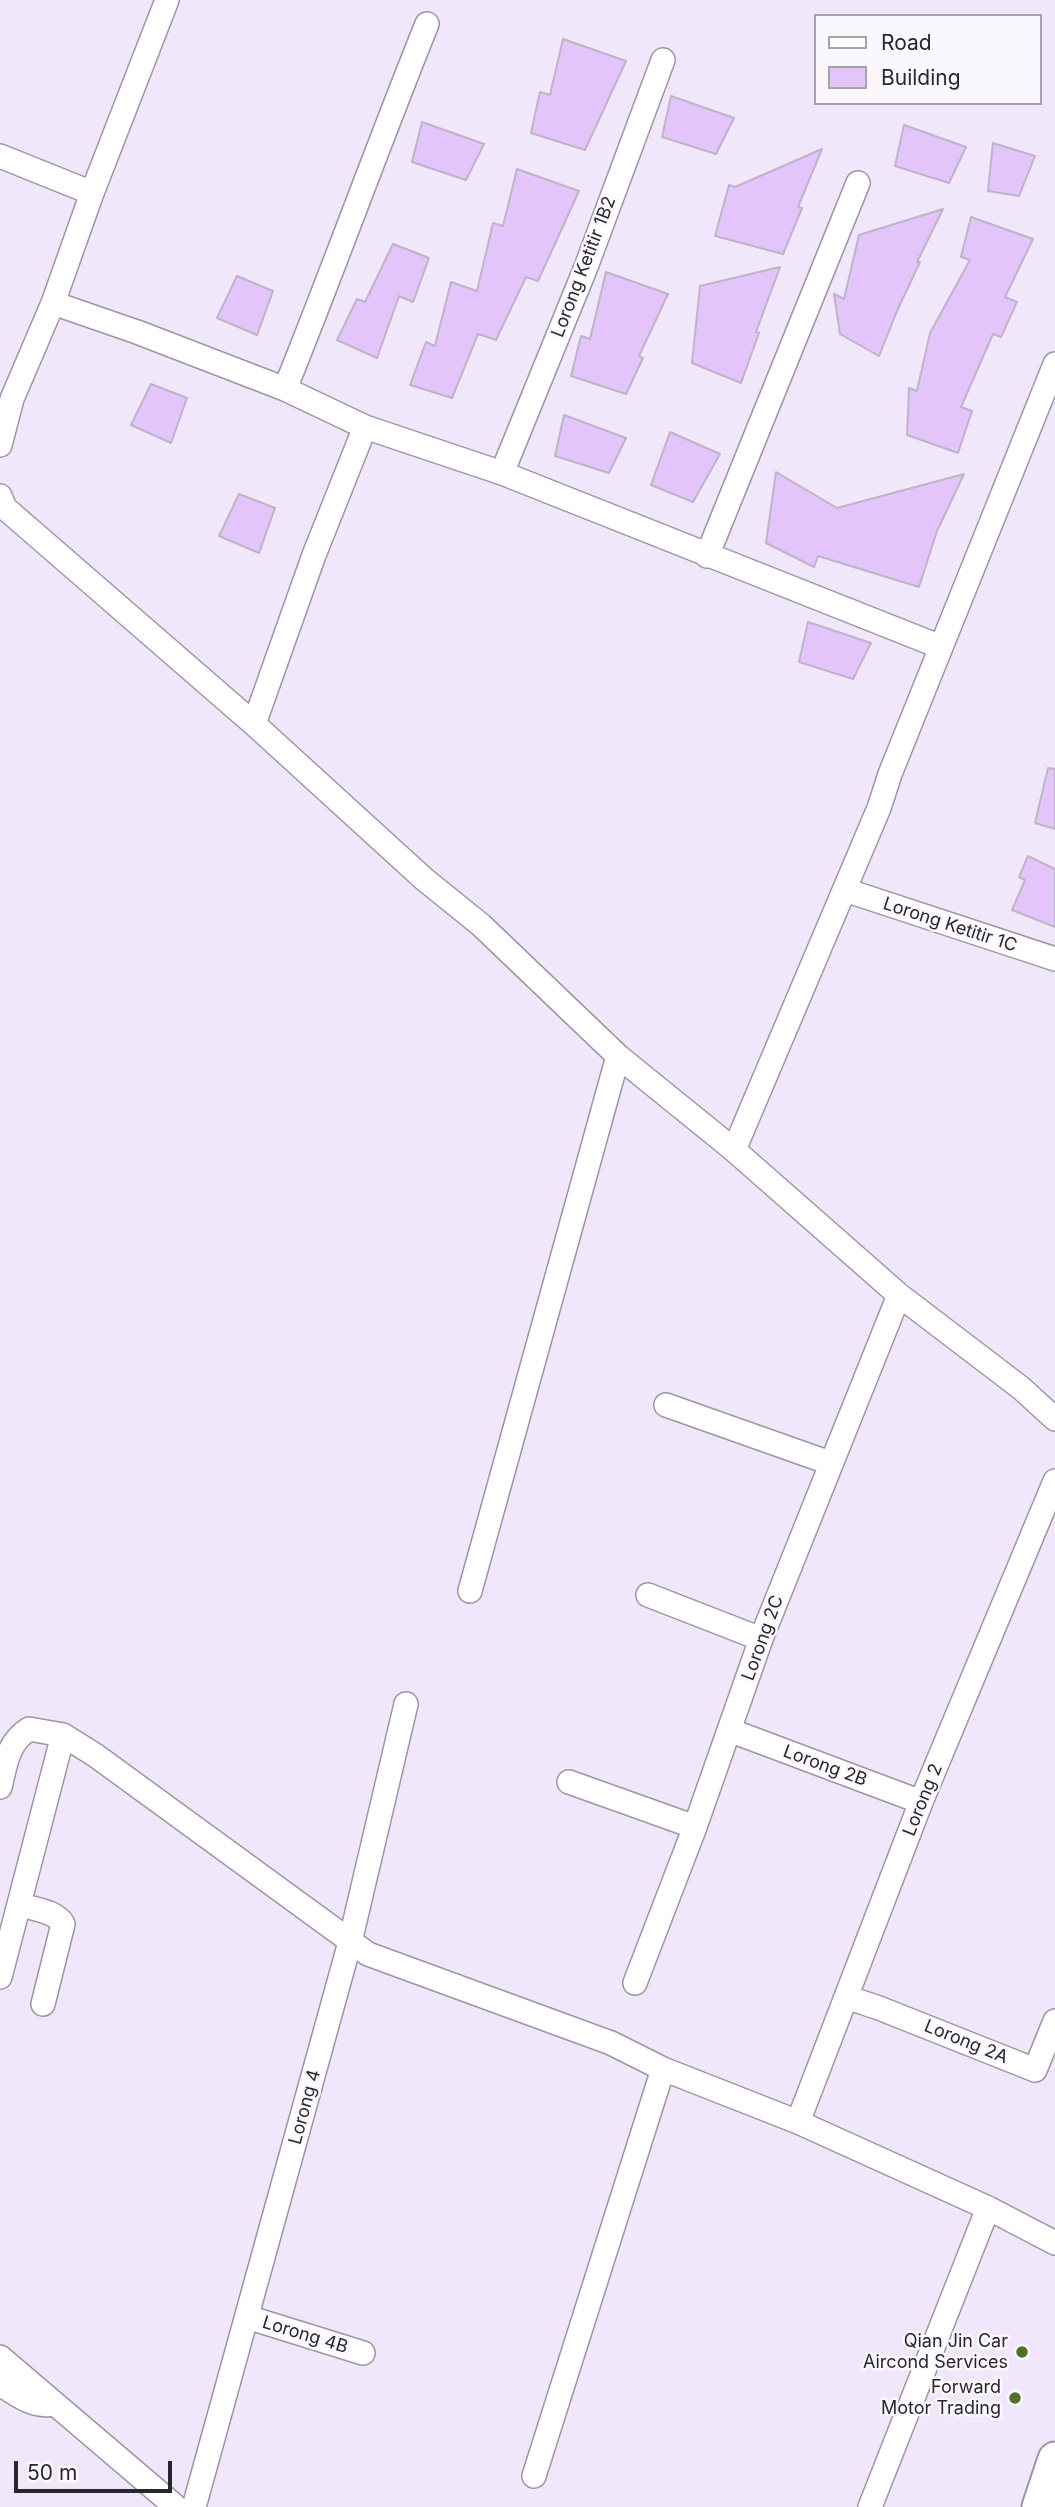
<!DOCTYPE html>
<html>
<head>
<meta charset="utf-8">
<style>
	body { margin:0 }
	#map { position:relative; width:1055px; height:2507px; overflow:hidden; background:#f1e7fb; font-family:Inter,sans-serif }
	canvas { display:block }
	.legend { position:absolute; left:814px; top:14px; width:228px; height:91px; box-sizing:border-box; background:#faf8fc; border:2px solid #a6a4a9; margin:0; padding:9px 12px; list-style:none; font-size:21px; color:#29262d }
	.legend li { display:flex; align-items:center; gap:14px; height:35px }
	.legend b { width:35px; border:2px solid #a6a4a9 }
	.scale { position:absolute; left:14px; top:2461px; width:158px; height:32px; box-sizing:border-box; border:4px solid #29262d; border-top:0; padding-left:9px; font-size:21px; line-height:24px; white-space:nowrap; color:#29262d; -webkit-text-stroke:5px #faf8fc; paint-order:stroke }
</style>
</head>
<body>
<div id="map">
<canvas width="1055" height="2507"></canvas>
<ul class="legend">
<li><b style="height:9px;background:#fff"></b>Road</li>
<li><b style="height:19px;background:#e3c5fc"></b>Building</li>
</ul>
<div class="scale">50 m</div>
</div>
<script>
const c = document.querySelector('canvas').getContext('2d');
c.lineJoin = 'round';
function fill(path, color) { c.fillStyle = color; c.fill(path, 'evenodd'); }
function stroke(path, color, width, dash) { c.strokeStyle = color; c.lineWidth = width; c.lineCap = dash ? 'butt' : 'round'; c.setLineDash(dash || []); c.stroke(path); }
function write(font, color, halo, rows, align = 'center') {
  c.font = font + ' Inter,sans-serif'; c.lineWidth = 5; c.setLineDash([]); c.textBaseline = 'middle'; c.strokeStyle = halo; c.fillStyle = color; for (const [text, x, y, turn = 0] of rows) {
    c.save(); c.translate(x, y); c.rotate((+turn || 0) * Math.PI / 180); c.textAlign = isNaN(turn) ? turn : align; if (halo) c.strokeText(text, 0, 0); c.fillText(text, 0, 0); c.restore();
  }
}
const building = new Path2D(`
	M563,39L626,61L585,150L531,133L540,92L550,95Z
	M671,96L734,118L716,154L662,137Z
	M422,122L484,144L466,180L412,162Z
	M904,125L966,147L949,183L895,166Z
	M993,143L1035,156L1019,196L988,191Z
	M822,149L798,207L802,208L783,254L715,236L729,185L735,187Z
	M517,169L579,191L538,281L526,277L496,340L478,334L452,398L410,385L426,342L435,346L451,282L477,291L493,223L503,226Z
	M943,209L917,262H920L897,311L879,356L840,334L834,294L844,299L859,235Z
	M971,217L1033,239L1005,297L1017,302L1001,337L993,334L961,407L972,411L958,453L907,435L909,388L917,391L930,333L970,260L961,257Z
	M393,244L429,258L413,302L399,296L377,358L337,340L357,299L365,302Z
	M780,267L756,332L759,333L741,383L692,363L700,286Z
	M606,272L668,294L639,356L643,358L626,394L571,376L581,336L590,339Z
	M237,276L273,291L257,335L217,318Z
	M151,384L187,398L171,443L131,425Z
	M564,415L626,438L609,473L555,456Z
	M670,432L720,454L693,502L651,485Z
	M776,472L837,508L964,474L937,531L919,587L818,556L814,567L766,543Z
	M239,494L275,508L259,553L219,536Z
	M808,622L871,643L853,679L799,662Z
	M1048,768L1055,769V829L1035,823Z
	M1028,856L1055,869V927L1012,910L1025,880L1019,877Z`);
fill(building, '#e3c5fc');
stroke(building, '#beb4c8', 2);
const minor = new Path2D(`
	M0,156L92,193
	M53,303L137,332L285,389L365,427L502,473L941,647
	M285,389C334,268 378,145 427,24
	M0,445L12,399L53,303L92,193L167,0
	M502,473L586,267L663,60
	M0,496L5,508L254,724L424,879L481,925L618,1056L734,1150L899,1295L1021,1388L1055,1419
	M707,556L858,183
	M254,724L314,555L365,427
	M845,890L1055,959
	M734,1150L879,808L890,774L1055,364
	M666,1405L830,1463
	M470,1591L618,1056
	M648,1595L761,1639
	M729,1730L921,1802
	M569,1782L695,1827
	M0,1787C6,1764 7,1743 29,1729L63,1735
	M20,1905C34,1909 56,1911 63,1924L43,2004
	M0,1977L63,1735L95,1755L368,1954L611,2043L663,2069L798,2122L988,2208L1055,2243
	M635,1983L695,1827L761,1639L899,1295
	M846,1997L879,2008L1035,2070L1055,2021
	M798,2122L921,1802L1055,1481
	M247,2317L363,2353
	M0,2357L176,2507
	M0,2384C17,2395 33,2408 54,2404
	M534,2476L663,2069
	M194,2507L350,1942L406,1704
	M870,2507L988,2208`);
const highway = new Path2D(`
	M1039,2507L1055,2459`);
stroke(minor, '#9e94a7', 26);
stroke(highway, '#9e94a7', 37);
stroke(minor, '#fff', 23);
stroke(highway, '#fff', 33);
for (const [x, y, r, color] of [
	[1022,2352,7,"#527127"],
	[1015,2398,7,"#527127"]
]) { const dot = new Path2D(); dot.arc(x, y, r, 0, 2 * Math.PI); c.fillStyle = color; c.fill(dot); stroke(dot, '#faf8fc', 2.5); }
write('18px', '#29262d', '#faf8fc', [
	["Lorong Ketitir 1B2",584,267,-69],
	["Lorong Ketitir 1C",950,925,18],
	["Lorong 2C",763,1638,-70],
	["Lorong 2B",825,1766,20],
	["Lorong 2",923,1800,-68],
	["Lorong 2A",966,2042,22],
	["Lorong 4",305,2107,-75],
	["Lorong 4B",305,2335,17]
]);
write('18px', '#29262d', '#faf8fc', [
	["Qian Jin Car",1008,2342],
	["Aircond Services",1008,2363],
	["Forward",1001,2388],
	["Motor Trading",1001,2409]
], 'right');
</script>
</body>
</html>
